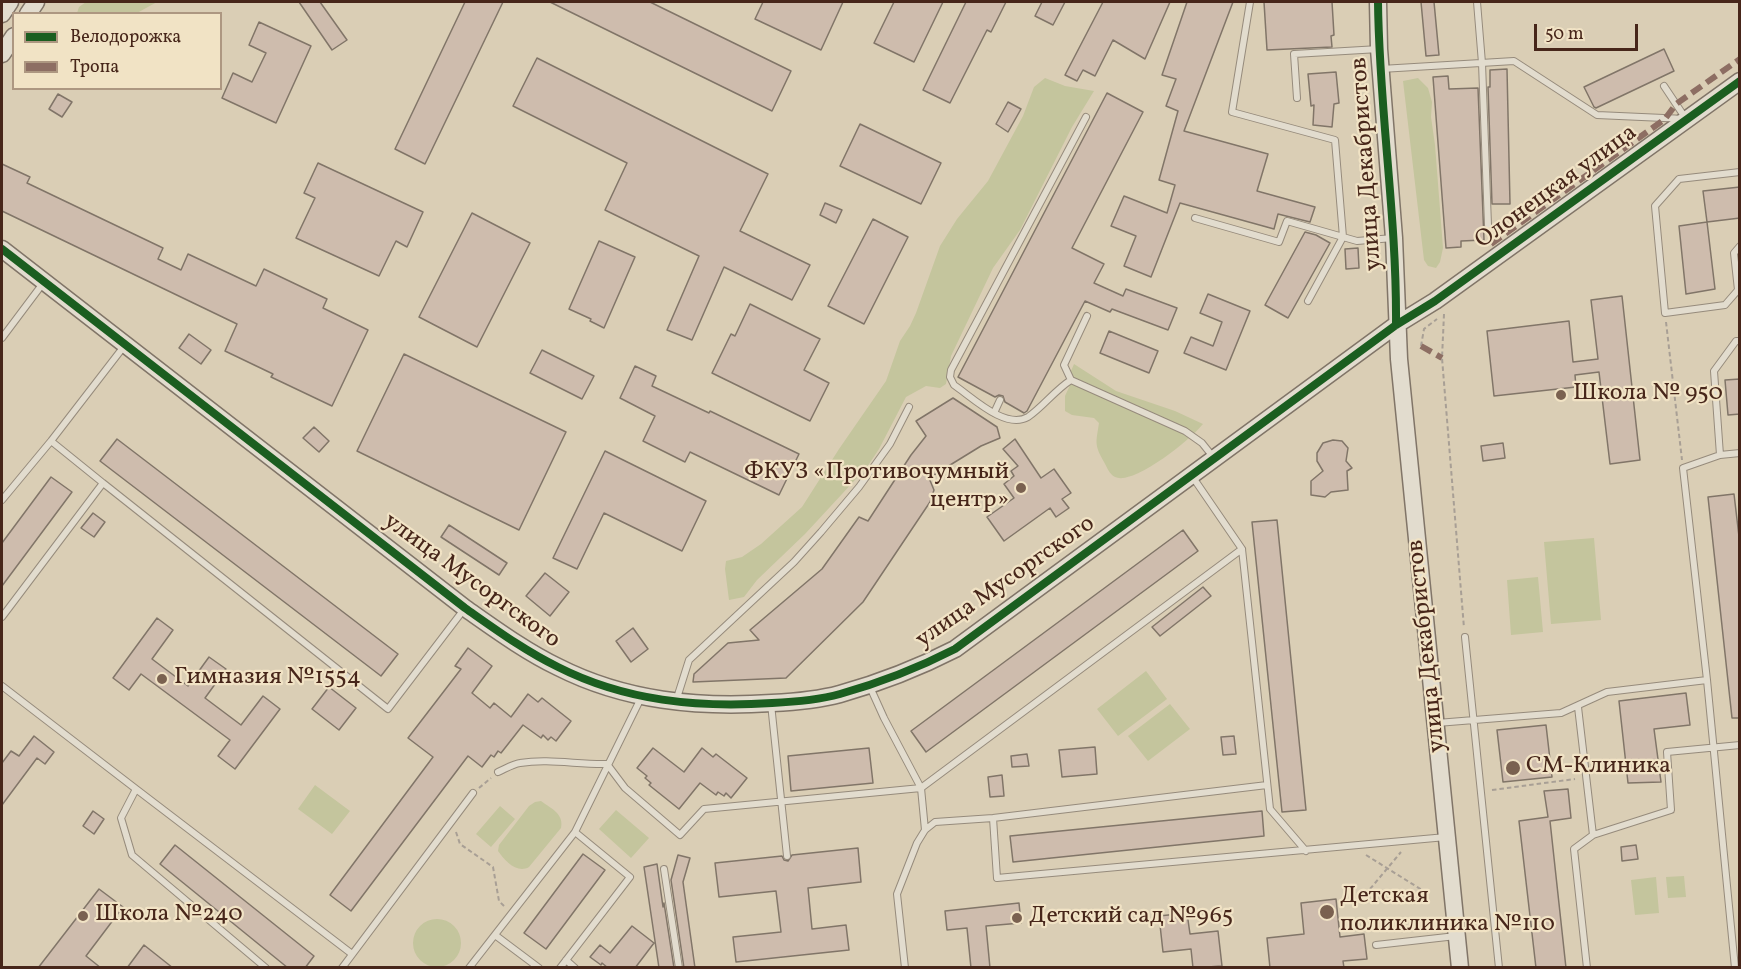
<!DOCTYPE html>
<html>
<head>
<meta charset="utf-8">
<style>
	body { margin:0 }
	#map { position:relative; width:1741px; height:969px; overflow:hidden; background:#daceb5; font-family:Vollkorn,serif }
	canvas { display:block }
	.frame { position:absolute; inset:0; border:3px solid #47261a; pointer-events:none }
	.legend { position:absolute; left:12px; top:12px; width:210px; height:78px; box-sizing:border-box; background:#f1e3c5; border:2px solid #ad9781; margin:0; padding:8px 10px; list-style:none; font-size:18px; color:#47261a }
	.legend li { display:flex; align-items:center; gap:12px; height:30px }
	.legend b { width:30px; border:2px solid #ad9781 }
	.scale { position:absolute; left:1534px; top:24px; width:104px; height:27px; box-sizing:border-box; border:3px solid #47261a; border-top:0; padding-left:8px; font-size:18px; line-height:21px; white-space:nowrap; color:#47261a; -webkit-text-stroke:4px #f1e3c5; paint-order:stroke }
</style>
</head>
<body>
<div id="map">
<canvas width="1741" height="969"></canvas>
<div class="frame"></div>
<ul class="legend">
<li><b style="height:8px;background:#1b5e20"></b>Велодорожка</li>
<li><b style="height:8px;background:#8d6e63"></b>Тропа</li>
</ul>
<div class="scale">50 m</div>
</div>
<script>
const c = document.querySelector('canvas').getContext('2d');
c.lineJoin = 'round';
function fill(path, color) { c.fillStyle = color; c.fill(path, 'evenodd'); }
function stroke(path, color, width, dash) { c.strokeStyle = color; c.lineWidth = width; c.lineCap = dash ? 'butt' : 'round'; c.setLineDash(dash || []); c.stroke(path); }
function write(font, color, halo, rows, align = 'center') {
  c.font = font + ' Vollkorn,serif'; c.lineWidth = 4.5; c.setLineDash([]); c.textBaseline = 'middle'; c.strokeStyle = halo; c.fillStyle = color; for (const [text, x, y, turn = 0] of rows) {
    c.save(); c.translate(x, y); c.rotate((+turn || 0) * Math.PI / 180); c.textAlign = isNaN(turn) ? turn : align; if (halo) c.strokeText(text, 0, 0); c.fillText(text, 0, 0); c.restore();
  }
}
fill(new Path2D(`
	M86,2H157L137,13H77L79,7Z
	M1045,78L1065,86L1094,91L1072,127L1020,230L993,268L951,356L946,384L940,388L926,386L906,397L879,449L867,467L805,534L757,580L744,597L729,600L725,569L726,561L742,557L761,544L802,507L839,449L886,381L900,341L910,326L916,313L940,246L957,219L988,181L1023,116L1034,87Z
	M1418,78L1428,88L1432,102L1431,117L1435,145L1443,248L1440,262L1436,268L1428,266L1424,260L1403,81Z
	M1074,364L1116,391L1175,411L1203,424C1191,439 1134,486 1115,477C1109,474 1107,467 1104,462C1094,444 1096,443 1099,423L1094,418L1072,415L1065,411V396L1071,383V371Z
	M1594,538L1601,620L1551,624L1544,542Z
	M1538,577L1543,632L1511,635L1507,580Z
	M1146,671L1167,699L1118,736L1097,709Z
	M1170,704L1190,729L1148,761L1128,736Z
	M315,785L350,811L332,834L298,809Z
	M541,801C552,809 564,814 561,828L529,867C517,874 505,861 498,851L499,845L529,806L535,802Z
	M500,806L515,819L491,847L476,834Z
	M616,810L649,838L631,858L599,829Z
	M1684,876L1686,897L1668,898L1666,877Z
	M1656,877L1659,913L1635,915L1631,880Z
	M413 943a24 24 0 1 1 48 0a24 24 0 1 1-48 0Z`), '#c4c59d');
const building = new Path2D(`
	M299,2H320L347,40L332,50Z
	M465,2H503L425,164L395,149Z
	M550,2H650L791,71L772,111Z
	M763,2H843L821,50L755,19Z
	M894,2H943L914,62L874,43Z
	M966,2H1006L991,32L987,30L950,103L923,90Z
	M1042,2H1065L1053,25L1035,16Z
	M1103,2H1170L1145,59L1113,40L1095,76L1083,70L1077,81L1065,75Z
	M1187,2H1233L1184,131L1268,154L1257,191L1315,207L1310,222L1278,214L1274,229L1180,203L1151,277L1124,266L1136,236L1111,226L1124,196L1167,213L1175,185L1159,180L1178,111L1166,106L1176,79L1162,75Z
	M1264,2H1332L1334,35L1331,36L1332,47L1267,50Z
	M1421,2H1434L1439,55L1426,56Z
	M259,22L311,46L276,123L222,98L233,73L252,82L266,53L249,45Z
	M1664,49L1674,71L1596,108L1594,107L1584,87Z
	M537,58L768,174L740,231L810,265L792,300L724,267L692,340L667,330L699,256L605,210L627,163L513,106Z
	M1507,69L1510,204H1492L1488,87H1490V70Z
	M1336,72L1339,103L1334,104L1332,127L1313,125L1314,105L1311,106L1308,74Z
	M1448,76L1449,89L1478,88L1484,240L1461,241V247L1446,248L1433,77Z
	M1107,93L1143,112L1072,248L1104,264L1094,283L1123,296L1126,289L1177,308L1168,330L1112,309L1110,312L1085,301L1027,411L1024,413L1005,402L1003,396L999,395L995,397L958,377Z
	M58,94L72,102L62,117L49,109Z
	M1008,102L1021,109L1008,132L996,124Z
	M860,124L941,163L921,204L840,166Z
	M318,163L423,212L407,247L396,241L379,276L296,238L315,198L304,193Z
	M2,164L30,177L27,183L163,248L158,259L181,270L188,254L256,286L264,269L327,299L323,308L368,330L332,406L271,377L273,374L225,351L237,324L2,211Z
	M1740,187V218L1707,222L1703,191Z
	M825,203L842,210L836,223L820,215Z
	M472,213L530,243L477,347L419,317Z
	M873,219L908,237L864,324L828,306Z
	M1707,222L1715,289L1686,294L1679,226Z
	M1305,232L1316,235L1330,243L1288,318L1265,305Z
	M599,241L635,257L604,328L590,321L591,319L569,309Z
	M1358,248L1359,268L1346,269L1345,249Z
	M1208,294L1250,311L1226,370L1184,353L1191,337L1213,346L1222,322L1200,313Z
	M1622,296L1640,460L1610,464L1599,372L1575,375L1576,387L1494,396L1487,331L1569,321L1573,362L1598,359L1591,300Z
	M750,304L820,339L804,370L829,383L810,421L712,373L731,334L735,336Z
	M1109,331L1158,351L1149,373L1100,353Z
	M189,334L211,350L201,364L179,348Z
	M542,350L594,376L582,399L530,373Z
	M404,354L566,432L519,530L357,451Z
	M635,366L656,376L652,386L709,413L710,411L799,454L779,495L690,452L685,462L643,441L655,416L620,398Z
	M1740,379V414L1728,415L1725,380Z
	M953,398L997,427L1000,438L981,446L929,478L934,490L930,502L863,602L786,678L693,682L694,674L728,643L759,640L750,630L822,569L859,517L868,521L911,455L926,436L916,421Z
	M314,427L329,441L319,452L303,438Z
	M117,439L398,654L381,676L100,461Z
	M1015,439L1041,478L1054,469L1071,493L1062,499L1069,508L1056,517L1050,508L1004,541L987,517L1014,498L1004,484L1014,476L1011,471L1018,466L1003,449Z
	M1333,440L1342,441L1348,448L1346,461L1352,468L1347,471L1348,490L1331,492L1325,497L1311,495V481L1323,471L1317,461V453L1323,443Z
	M1503,443L1505,458L1483,461L1481,446Z
	M605,451L706,501L682,551L604,513L577,569L553,558Z
	M51,477L72,492L2,586V543Z
	M1734,494L1740,545V718H1732L1708,497Z
	M93,513L105,522L94,537L81,528Z
	M1277,520L1306,810L1282,812L1252,522Z
	M449,525L507,563L499,575L441,537Z
	M1183,530L1198,551L926,752L911,731Z
	M545,573L569,592L550,616L526,596Z
	M1203,587L1211,596L1160,636L1152,627Z
	M157,618L173,630L152,659L188,686L209,657L226,669L205,698L241,725L263,696L280,709L235,769L218,756L230,740L141,674L129,690L113,678Z
	M633,628L648,649L631,662L616,641Z
	M468,648L492,666L472,693L490,708L494,703L511,717L528,694L538,702L542,698L571,721L556,741L551,737L548,740L543,735L541,738L523,725L501,753L498,751L494,757L491,755L482,767L468,756L351,911L330,895L433,757L408,738L461,669L455,666Z
	M329,687L356,708L339,730L312,709Z
	M1686,693L1690,725L1654,729L1661,782L1628,783L1619,701Z
	M1546,725L1552,777L1503,782L1497,730Z
	M34,736L54,752L45,764L37,758L2,805V763L11,751L19,756Z
	M1234,736L1236,754L1223,755L1221,737Z
	M1095,747L1097,774L1062,777L1059,750Z
	M653,748L684,772L702,748L713,757L716,754L747,778L731,798L726,793L724,796L718,792L716,795L700,783L679,809L649,785L651,783L645,778L647,776L637,768Z
	M869,748L873,783L791,791L788,756Z
	M1027,754L1029,766L1012,767L1011,756Z
	M1002,775L1004,796L990,797L988,777Z
	M1568,789L1571,818L1550,821L1566,968H1536L1519,821L1548,817L1544,791Z
	M93,811L104,819L94,834L83,826Z
	M1262,811L1264,836L1013,862L1010,836Z
	M175,845L314,956L305,968H288L160,864Z
	M1636,845L1638,859L1622,861L1621,847Z
	M858,848L861,882L808,888L812,929L846,925L849,950L736,962L733,937L781,932L776,891L719,897L715,863L782,856L784,860L788,861L792,855Z
	M583,854L605,870L546,949L524,933Z
	M678,855L690,858L683,882L695,968H684L671,880Z
	M657,864L663,907L664,903L674,968H659L644,867Z
	M99,889L123,907L86,956L101,968H38Z
	M1336,899L1340,937L1364,934L1367,959L1343,961L1344,968H1270L1267,938L1304,934L1301,903Z
	M1019,903L1021,923L986,926L990,968H971L967,928L947,930L945,911Z
	M1187,913L1190,934L1218,931L1222,966L1193,968L1191,949L1163,952L1159,916Z
	M632,926L654,943L635,968H608L602,963L601,965L590,957L600,945L610,953Z
	M144,945L173,968H127Z`);
fill(building, '#cebcad');
stroke(building, '#817568', 1.5);
const lane = new Path2D(`
	M1250,2L1232,112L1335,140L1343,237L1308,301
	M1477,2L1482,63L1488,225
	M1381,69L1514,61L1597,115L1686,119L1664,86
	M1297,98L1294,54L1379,49
	M1086,117L951,370L950,377L954,385C972,397 1005,430 1028,417C1043,407 1055,390 1071,380L1185,431L1202,443L1214,458
	M1740,172L1679,179L1655,206L1665,313L1725,305L1738,290L1734,253L1740,246
	M1195,218L1279,242L1287,221L1357,241L1393,238
	M2,338L44,282
	M1071,380L1064,365L1087,316
	M994,413L1000,400
	M1720,455L1714,371L1736,341H1740
	M1192,476L1242,549L1270,809L1306,851
	M103,483L388,709L465,608
	M2,500L51,441L125,345
	M2,617L103,483L51,441
	M1465,637L1499,968
	M1707,680L1683,468L1720,455L1740,453
	M2,686L136,789L121,818L132,855L266,968
	M870,687L884,718L921,788L925,830
	M676,701L689,660L794,562L821,532L859,487L890,444L909,407
	M771,704L787,856
	M1578,707L1593,835
	M1437,723L1561,713L1607,692L1707,680L1735,968
	M498,772C505,769 513,764 520,763C549,758 579,765 607,764L625,788L680,835L704,809L921,788L1242,549
	M136,789L352,954
	M993,818L997,878L1446,837
	M664,869L679,968
	M495,935L539,968
	M1376,945L1456,936
	M566,960L575,968
	M342,968L473,793
	M469,968L575,832L642,696
	M560,968L630,877L575,832
	M905,968L897,894L917,843L925,830L935,822L993,818L1267,785
	M1587,968L1574,849L1593,835L1671,810L1667,752L1740,745`);
const secondary = new Path2D(`
	M1378,2L1379,49L1394,238L1399,359L1460,968
	M2,14L10,2
	M28,14L36,2
	M2,54L14,36
	M2,249L465,608C495,629 525,651 558,667C625,701 698,708 772,703C794,702 818,700 840,694C879,683 918,668 955,649L1396,325L1435,301L1740,81`);
stroke(lane, '#968b7c', 8);
stroke(secondary, '#817568', 19);
stroke(new Path2D(`
	M1444,314L1442,358L1464,628
	M1666,322L1682,460
	M1421,346L1424,329L1437,319
	M479,788L491,778
	M1492,790L1575,779
	M456,832L460,844L493,867L499,901L505,907
	M1366,855L1422,890
	M1370,889L1401,852`), '#a89f95', 2, [4.5, 3]);
stroke(lane, '#e2dcce', 6);
stroke(secondary, '#e2dcce', 16);
stroke(new Path2D(`
	M1491,244L1665,119L1676,104L1740,59
	M1421,346L1442,358`), '#8d6e63', 6, [12, 6]);
stroke(new Path2D(`
	M1378,2C1379,109 1397,217 1396,325
	M2,249L465,608C495,629 525,651 558,667C625,701 698,708 772,703C794,702 818,700 840,694C879,683 918,668 955,649L1396,325L1435,301L1740,81`), '#1b5e20', 8);
for (const [x, y, r, color] of [
	[1561,395,6,"#7a6150"],
	[1021,488,6,"#7a6150"],
	[162,679,6,"#7a6150"],
	[1513,768,8,"#7a6150"],
	[1327,912,8,"#7a6150"],
	[83,916,6,"#7a6150"],
	[1017,918,6,"#7a6150"]
]) { const dot = new Path2D(); dot.arc(x, y, r, 0, 2 * Math.PI); c.fillStyle = color; c.fill(dot); stroke(dot, '#f1e3c5', 2); }
write('24px', '#47261a', '#f1e3c5', [
	["улица Декабристов",1368,164,-94],
	["Олонецкая улица",1557,188,-36],
	["улица Мусоргского",471,582,36],
	["улица Мусоргского",1006,583,-35],
	["улица Декабристов",1428,646,-96]
]);
write('24px', '#47261a', '#f1e3c5', [
	["Школа № 950",1573,395],
	["ФКУЗ «Противочумный",1009,474,"right"],
	["центр»",1009,502,"right"],
	["Гимназия №1554",174,679],
	["СМ-Клиника",1526,768],
	["Детская",1340,898],
	["поликлиника №110",1340,926],
	["Школа №240",95,916],
	["Детский сад №965",1029,918]
], 'left');
</script>
</body>
</html>
